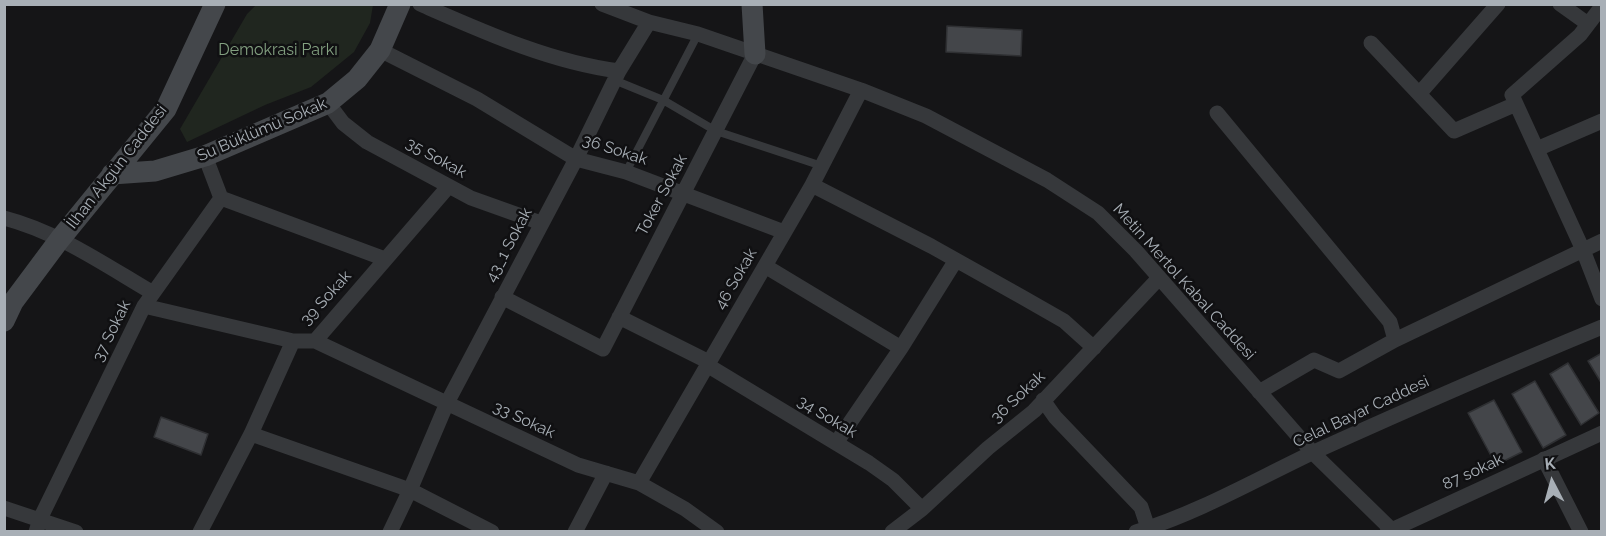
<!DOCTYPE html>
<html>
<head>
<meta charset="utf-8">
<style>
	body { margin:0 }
	#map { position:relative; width:1606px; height:536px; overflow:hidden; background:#151517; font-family:Raleway,sans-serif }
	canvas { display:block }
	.frame { position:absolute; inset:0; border:6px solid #a8afb6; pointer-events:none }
	.north { position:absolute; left:1522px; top:452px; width:60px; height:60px; -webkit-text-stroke:4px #101012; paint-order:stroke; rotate:354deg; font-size:16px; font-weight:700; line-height:24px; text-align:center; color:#a8afb6 }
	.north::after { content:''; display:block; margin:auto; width:21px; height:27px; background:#a8afb6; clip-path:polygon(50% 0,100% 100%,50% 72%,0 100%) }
</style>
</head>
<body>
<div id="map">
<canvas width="1606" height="536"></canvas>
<div class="frame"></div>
<div class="north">K</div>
</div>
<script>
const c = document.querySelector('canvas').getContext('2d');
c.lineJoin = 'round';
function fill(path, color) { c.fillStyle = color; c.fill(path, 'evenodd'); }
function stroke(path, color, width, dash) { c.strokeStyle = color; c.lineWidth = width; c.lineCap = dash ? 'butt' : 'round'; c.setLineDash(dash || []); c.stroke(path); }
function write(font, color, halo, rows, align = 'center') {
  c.font = font + ' Raleway,sans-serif'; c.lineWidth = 5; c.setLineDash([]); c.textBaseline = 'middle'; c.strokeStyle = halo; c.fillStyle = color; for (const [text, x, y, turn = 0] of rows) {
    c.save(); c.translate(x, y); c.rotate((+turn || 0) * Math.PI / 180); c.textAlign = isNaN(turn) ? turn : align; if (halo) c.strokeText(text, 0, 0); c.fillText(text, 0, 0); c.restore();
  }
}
fill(new Path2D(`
	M256,5H373L370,23L354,52L311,87L265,105L187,142L180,129L247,14Z`), '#20261f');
const building = new Path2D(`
	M947,26L1022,30L1021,56L946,52Z
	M1602,353V384L1588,361Z
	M1568,363L1599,413L1581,425L1550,374Z
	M1535,381L1566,435L1543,448L1512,394Z
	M1494,400L1522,452L1496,465L1468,413Z
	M161,417L208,434L201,455L154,437Z`);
fill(building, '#44464a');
stroke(building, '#2f3033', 1.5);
stroke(new Path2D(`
	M614,80L663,100L716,131L822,166
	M626,172L698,34`), '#36383b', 8);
stroke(new Path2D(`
	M420,4C484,32 550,62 619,71
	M602,4L649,22L698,34L861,90L926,116L1047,180L1098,213L1136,251L1313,453L1394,532
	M1560,4L1588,24
	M1602,6L1580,35L1512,95L1583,250L1602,299
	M1371,43L1454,131L1516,104
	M380,50L477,99L576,159L626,172L784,232
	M1419,94L1498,4
	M328,103L343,123L367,142L471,198L541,223
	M1217,113L1390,322L1395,340L1602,241
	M1537,149L1602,121
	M812,185L931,246L1022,297L1064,321L1094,348
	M221,198L385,259
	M4,218C58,232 105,265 153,293
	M765,266L901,348
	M502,297L603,349L755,54
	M144,306L293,341
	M619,317L709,362
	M315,341L448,187
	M707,365L869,463L893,480L922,509
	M1259,392L1314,360L1339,371L1395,340
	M1043,400L1055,417L1141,507L1148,528
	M251,434L410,490L390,532
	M836,443L901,348L956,260
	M1544,459L1581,532
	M639,483L812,185L861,90
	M4,508L76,532
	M36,532L40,519L144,306L221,198L205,156
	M200,532L251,434L293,341H315L578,465L639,483L685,509L717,532
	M492,532L410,490L447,403L576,159L619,71L649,22
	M575,532L606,473
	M892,532L922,509L988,448L1034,411L1159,278
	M1136,532C1198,513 1255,480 1314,452C1409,409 1505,367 1602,327
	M1387,532L1602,433`), '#36383b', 15);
stroke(new Path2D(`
	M752,4L755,54
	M112,174L155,171L205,156L328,103L357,79L380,50L400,4
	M4,321L13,302L60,239L166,109L215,4`), '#44474b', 21);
write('16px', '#83a080', '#101012', [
	["Demokrasi Parkı",278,50]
]);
write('16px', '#a8afb6', '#101012', [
	["Su Büklümü Sokak",262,130,-23],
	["36 Sokak",615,150,18],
	["35 Sokak",436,158,29],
	["İlhan Akgün Caddesi",117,167,-52],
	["Toker Sokak",662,195,-62],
	["43_1 Sokak",509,245,-62],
	["46 Sokak",736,279,-60],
	["Metin Mertol Kabal Caddesi",1184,282,48],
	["39 Sokak",326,298,-48],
	["37 Sokak",112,331,-64],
	["36 Sokak",1018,397,-43],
	["Celal Bayar Caddesi",1361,412,-25],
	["34 Sokak",827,417,31],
	["33 Sokak",524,420,25],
	["87 sokak",1473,472,-25]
]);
</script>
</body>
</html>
